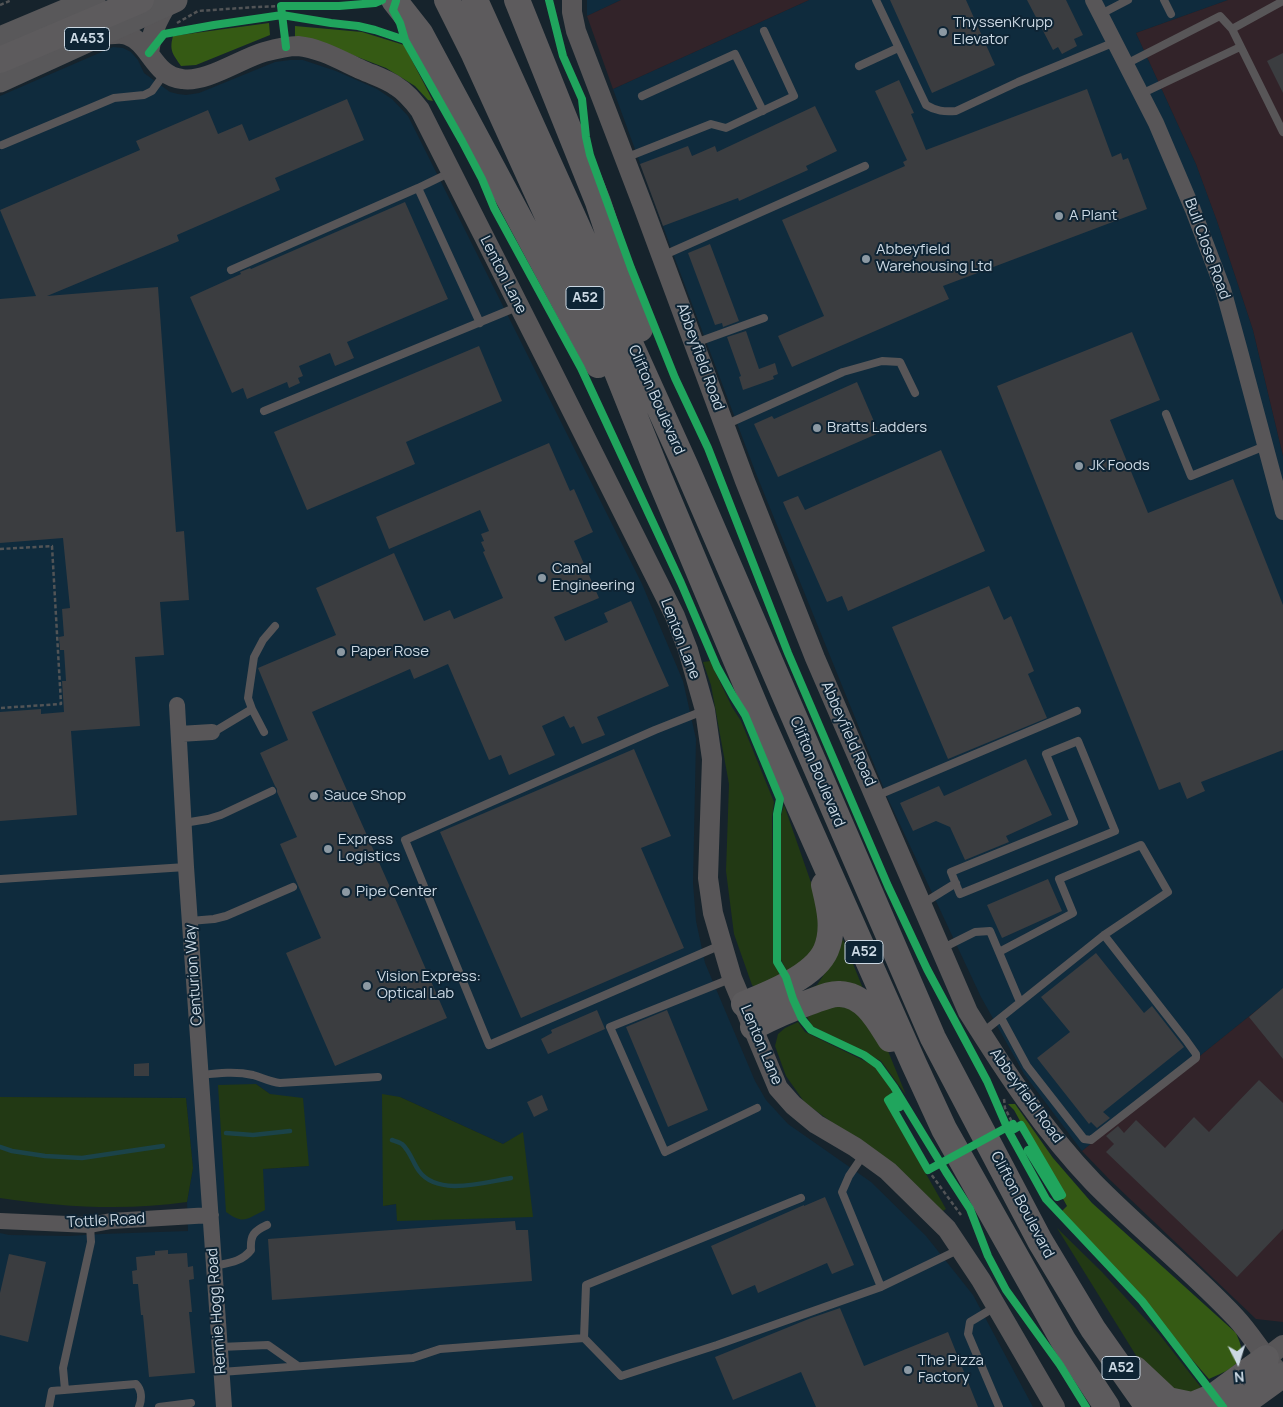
<!DOCTYPE html>
<html>
<head>
<meta charset="utf-8">
<style>
	body { margin:0 }
	#map { position:relative; width:1283px; height:1407px; overflow:hidden; background:#16232c; font-family:Manrope,sans-serif }
	canvas { display:block }
	.north { position:absolute; left:1213px; top:1337px; width:50px; height:50px; -webkit-text-stroke:4px #0e2434; paint-order:stroke; rotate:175deg; font-size:14px; font-weight:700; line-height:20px; text-align:center; color:#cbd8e3 }
	.north::after { content:''; display:block; margin:auto; width:18px; height:22px; background:#cbd8e3; clip-path:polygon(50% 0,100% 100%,50% 72%,0 100%) }
</style>
</head>
<body>
<div id="map">
<canvas width="1283" height="1407"></canvas>
<div class="north">N</div>
</div>
<script>
const c = document.querySelector('canvas').getContext('2d');
c.lineJoin = 'round';
function fill(path, color) { c.fillStyle = color; c.fill(path, 'evenodd'); }
function stroke(path, color, width, dash) { c.strokeStyle = color; c.lineWidth = width; c.lineCap = dash ? 'butt' : 'round'; c.setLineDash(dash || []); c.stroke(path); }
function write(font, color, halo, rows, align = 'center') {
  c.font = font + ' Manrope,sans-serif'; c.lineWidth = 4; c.setLineDash([]); c.textBaseline = 'middle'; c.strokeStyle = halo; c.fillStyle = color; for (const [text, x, y, turn = 0] of rows) {
    c.save(); c.translate(x, y); c.rotate((+turn || 0) * Math.PI / 180); c.textAlign = isNaN(turn) ? turn : align; if (halo) c.strokeText(text, 0, 0); c.fillText(text, 0, 0); c.restore();
  }
}
fill(new Path2D(`
	M587,0H621L587,16Z
	M809,0H1228L1136,33L1196,164L1217,221L1253,330L1283,456V989L1082,1151L1024,1074L981,997L888,799L755,471L675,259L613,89Z
	M113,47L123,48L131,52L138,60L144,73L170,92L178,94L186,95L199,93L275,62L290,60H303L336,71L377,89L392,99L408,116L642,584L683,681L696,739L693,883L696,921L705,963L755,1081L766,1100L788,1124L871,1182L926,1236L973,1295L1033,1407H0V1233L9,1235L70,1236L102,1234L188,1231L187,1202L193,1168L186,1098L0,1097V96ZM256,1084L270,1094L309,1166L263,1169ZM400,1097L503,1144L523,1133L398,1221L396,1204L384,1206Z`), '#0f2b3d');
fill(new Path2D(`
	M621,0H809L613,89L587,16Z
	M1228,0H1283V456L1253,330L1217,221L1196,164L1136,33Z
	M1283,989V1322L1256,1319L1109,1179L1082,1151Z`), '#322329');
fill(new Path2D(`
	M710,661L732,707L741,721L774,802L772,817L774,961L783,983L758,990L752,985L734,934L726,871L729,784L711,685L703,662Z
	M784,805L823,917L821,949L788,973L781,960L780,819Z
	M843,939L866,996L798,994L817,985L837,955Z
	M832,1006L850,1008L865,1016L888,1051L906,1095L881,1061L812,1026L807,1017Z
	M798,1022L805,1032L875,1066L893,1092L884,1100L946,1209L938,1214L901,1172L805,1103L786,1076L775,1046L778,1034L785,1028Z
	M256,1084L270,1094L303,1098L309,1166L263,1169L265,1210C246,1219 244,1225 226,1212L218,1085Z
	M382,1094L400,1097L503,1144L523,1132L533,1217L397,1221L396,1204L383,1206Z
	M0,1097L186,1098L193,1168L187,1202C126,1211 61,1207 0,1198Z
	M1057,1228L1102,1272L1159,1334L1203,1390L1180,1395L1150,1378Z`), '#223914');
fill(new Path2D(`
	M269,23L270,35L196,65L181,66C173,54 169,51 173,36Z
	M295,26L362,32L404,45L433,101L428,100L415,86L386,68L311,39L295,40Z
	M1008,1104H1015L1053,1158L1092,1203L1236,1333C1238,1338 1241,1344 1241,1348C1243,1367 1223,1372 1209,1379C1160,1323 1113,1266 1059,1214L1067,1206L1014,1110Z`), '#355a14');
stroke(new Path2D(`
	M226,1133L253,1135L290,1131
	M392,1140C395,1141 399,1142 402,1144C410,1151 413,1163 419,1171C438,1197 485,1182 511,1178
	M0,1147L12,1151L45,1156L82,1158L163,1146`), '#1b4349', 4.5);
fill(new Path2D(`
	M890,0H966L995,65L932,93Z
	M1027,0H1066L1083,35L1074,39L1077,46L1062,54L1058,47L1053,50Z
	M1283,53V93L1267,61Z
	M899,80L914,113L911,114L926,150L1087,89L1112,157L1121,153L1123,160L1128,158L1147,209L943,286L949,299L792,367L778,336L824,316L782,220L905,166L903,162L907,160L875,91Z
	M347,99L364,140L275,178L280,190L177,235L179,241L47,296L158,287L176,532L184,531L189,600L160,602L164,655L135,657L140,726L71,731L77,815L0,821V712L41,709V714L64,712L62,681H66L64,650H60L59,637L64,636L62,609L70,608L63,538L0,543V299L36,296L0,210L140,150L136,141L208,110L218,134L242,124L249,141Z
	M815,106L837,151L806,166L808,170L739,201L738,198L663,226L640,164L688,146L692,156L715,146L717,152Z
	M405,202L448,299L347,342L354,358L335,366L330,353L299,366L303,376L298,378L300,383L289,388L287,382L247,399L243,388L232,393L190,297L241,274L240,272L250,268L251,269Z
	M710,244L739,321L723,327L722,323L715,325L688,253Z
	M746,331L759,369L775,363L778,374L773,376L774,379L743,390L739,377L741,376L727,337Z
	M1132,332L1160,400L1110,420L1148,513L1233,479L1283,605V750L1201,782L1205,791L1187,799L1180,782L1159,790L997,386Z
	M479,346L502,401L406,442L415,464L307,510L274,432Z
	M857,382L879,433L778,477L754,424L772,416L774,419Z
	M549,443L570,491L574,489L593,532L574,541L599,598L554,617L565,641L608,622L604,613L631,601L669,686L597,717L605,735L582,744L574,726L570,728L564,716L542,726L555,755L509,775L501,755L489,760L448,664L414,679L410,669L312,712L398,905L447,1018L335,1066L286,953L321,938L280,844L297,837L277,792V789L275,786L260,753L288,740L258,668L336,635L316,588L394,553L424,621L450,610L454,619L503,598L483,552L485,551L481,542L484,541L481,534L489,531L480,510L389,549L376,517Z
	M941,450L985,551L848,611L842,596L827,602L783,502L798,496L805,510Z
	M989,586L1004,620L1011,616L1034,671L1028,674L1047,718L948,759L892,627Z
	M634,749L671,836L641,848L684,948L521,1018L440,832Z
	M1026,759L1052,815L1006,836L1009,842L965,860L950,827L936,821L913,831L900,803L939,786L944,796Z
	M1048,879L1062,911L1002,938L987,905Z
	M1096,953L1144,1013L1152,1006L1184,1047L1103,1112L1110,1118L1097,1128L1091,1122L1089,1124L1037,1058L1070,1032L1041,997Z
	M1283,988V1059L1249,1017Z
	M597,1010L605,1029L548,1054L541,1039L552,1033L551,1030Z
	M667,1010L708,1110L668,1127L626,1027Z
	M149,1063V1076H134V1064Z
	M1259,1080L1283,1103V1229L1237,1277L1106,1152L1114,1144L1106,1136L1118,1126L1124,1133L1136,1120L1165,1148L1194,1117L1209,1132Z
	M542,1095L548,1110L534,1117L527,1102Z
	M825,1197L854,1265L832,1274L827,1263L758,1293L755,1285L732,1295L711,1246L804,1205V1206Z
	M515,1221L516,1230H528L532,1281L272,1300L268,1239Z
	M168,1250V1254L187,1253L188,1267L193,1266L194,1279L189,1280L192,1312H189L195,1373L149,1377L143,1315H141L138,1284H133L132,1271L137,1270L136,1257L155,1255V1251Z
	M9,1254L46,1262L28,1342L0,1335V1293Z
	M840,1308L864,1366L948,1332L978,1407H816L801,1372L733,1400L715,1357L811,1318Z`), '#3b3d40');
stroke(new Path2D(`
	M0,5L12,0
	M177,23L198,11L256,7L281,6
	M0,549L52,546L61,704L0,708
	M1004,1099L1005,1108L1013,1124
	M928,1170L961,1215`), '#525456', 2.5, [4, 2.5]);
stroke(new Path2D(`
	M876,0L926,105C936,111 944,112 956,111L1018,82L1115,42
	M1164,0L1171,14
	M1101,14L1128,0
	M1232,29L1283,1
	M1126,64L1220,16L1232,29L1283,132
	M859,66L898,48
	M1141,94L1240,47
	M642,96L735,54L763,111
	M2,145L114,98L144,95L152,91L165,73
	M625,158L711,124L726,128L794,96L764,31
	M451,172L418,188L480,323
	M662,256L865,166
	M231,270L418,188
	M695,343L764,318
	M264,411L517,307
	M1166,414L1191,476L1265,446
	M725,425L843,372L882,361L900,362L915,393
	M703,711L655,730L405,840L489,1045L721,945
	M212,732L217,730L252,709
	M264,732L252,709L248,698L254,657L263,640L275,626
	M1078,741L1115,831L960,894L951,872L1074,822L1046,754Z
	M876,796L1077,711
	M184,823L208,819L221,815L272,791
	M0,879L186,867
	M922,904L956,883
	M190,921L214,919L226,916L293,887
	M941,949L975,932L990,931L1020,1002
	M730,979L610,1027L665,1152L757,1108
	M1001,1018L1027,1066L1084,1139L1091,1140L1196,1058V1054L1186,1040L1104,935
	M983,1032L1104,935L1168,892L1141,845L1059,879L1073,913L999,952
	M201,1075C218,1073 236,1071 253,1075C263,1078 271,1082 280,1083L378,1077
	M864,1154L849,1176L842,1192L881,1287
	M214,1266C228,1263 242,1262 251,1250C250,1235 254,1231 267,1225
	M995,1307L970,1322L968,1334L999,1407
	M584,1338L621,1376L717,1345L881,1287L960,1249
	M220,1347L268,1345L298,1366
	M221,1372L413,1358L440,1349L584,1338L586,1285L801,1198
	M65,1390L63,1368L91,1242L90,1225
	M49,1407L52,1391L136,1384C142,1390 142,1399 139,1407
	M159,1407L191,1403`), '#585658', 8);
stroke(new Path2D(`
	M1093,0L1156,123L1193,210L1223,289L1240,351L1283,512
	M177,705L186,867L224,1407
	M179,734L212,732
	M0,1221L90,1225L111,1221L211,1215`), '#585658', 16);
stroke(new Path2D(`
	M572,0V12L576,31L643,206L745,481L815,658L968,1012C1005,1071 1044,1131 1093,1182C1139,1229 1191,1270 1236,1318C1250,1333 1261,1352 1275,1368
	M101,35C109,35 120,32 127,35C151,43 153,76 182,79C206,83 240,59 264,52C275,49 286,46 298,46C320,48 342,61 362,70C373,75 386,79 396,86C406,92 413,101 420,110L552,371L675,616L688,650L705,710L712,759L708,878L713,913L732,978L778,1088L793,1105L816,1124L855,1147L888,1171L947,1229L981,1280L1055,1407
	M149,53C151,34 157,20 168,3
	M1266,1358L1283,1345`), '#585658', 20);
stroke(new Path2D(`
	M0,39L93,0
	M0,80L175,0`), '#59585a', 25);
stroke(new Path2D(`
	M394,0L420,33L598,365
	M447,0L474,54L605,342L659,477L759,715L914,1064L944,1129L1063,1340L1107,1407
	M475,0L686,467L933,1038L1040,1241L1093,1329L1148,1407
	M517,0L598,202L640,329
	M0,60L141,0
	M744,1004C769,994 815,976 826,950C835,929 829,906 824,885
	M753,1027C772,1017 790,1009 810,1002C819,999 831,993 840,994C865,995 878,1020 890,1039
	M1135,1369L1168,1400L1192,1405L1214,1396L1266,1358
	M1238,1407L1281,1376`), '#5d5b5d', 26);
stroke(new Path2D(`
	M549,0L563,56L582,99L586,137L590,155L631,268L675,378L708,448L788,653L888,886L927,969L987,1081L1009,1132L1046,1199L1142,1301L1223,1407
	M405,40L462,141L482,179L494,208L581,368L681,583L717,667L733,696L745,715L780,799L777,814V962L786,977L793,999L802,1019L811,1030L864,1055L878,1065L894,1087L946,1172L970,1209L988,1256L1006,1290L1060,1365L1086,1407
	M286,47L281,6H339L375,3L382,0
	M149,53L164,34L214,25L282,15L331,23L358,26L375,30L405,40L400,23L393,10L396,1
	M900,1107L894,1096L888,1100L928,1170L1013,1124L1014,1126
	M1009,1132L1021,1125L1062,1195L1057,1197L1028,1150`), '#20a55d', 8);
for (const [x, y, r, color] of [
	[943,32,5,"#8c99a3"],
	[1059,216,5,"#8c99a3"],
	[866,259,5,"#8c99a3"],
	[817,428,5,"#8c99a3"],
	[1079,466,5,"#8c99a3"],
	[542,578,5,"#8c99a3"],
	[341,652,5,"#8c99a3"],
	[314,796,5,"#8c99a3"],
	[328,849,5,"#8c99a3"],
	[346,892,5,"#8c99a3"],
	[367,986,5,"#8c99a3"],
	[908,1370,5,"#8c99a3"]
]) { const dot = new Path2D(); dot.arc(x, y, r, 0, 2 * Math.PI); c.fillStyle = color; c.fill(dot); stroke(dot, '#0e2434', 2); }
for (const [x, y, w] of [
	[87,39,45],
	[585,298,38],
	[864,952,38],
	[1121,1368,38]
]) { const box = new Path2D(); box.roundRect(x - w / 2, y - 11.5, w, 23, 4); c.fillStyle = '#0e2434'; c.fill(box); stroke(box, '#cbd8e3', 1); }
write('bold 14px', '#cbd8e3', null, [
	["A453",87,39],
	["A52",585,298],
	["A52",864,952],
	["A52",1121,1368]
]);
write('15px', '#cbd8e3', '#0e2434', [
	["ThyssenKrupp",953,23],
	["Elevator",953,40],
	["A Plant",1069,216],
	["Abbeyfield",876,250],
	["Warehousing Ltd",876,267],
	["Bratts Ladders",827,428],
	["JK Foods",1089,466],
	["Canal",552,569],
	["Engineering",552,586],
	["Paper Rose",351,652],
	["Sauce Shop",324,796],
	["Express",338,840],
	["Logistics",338,857],
	["Pipe Center",356,892],
	["Vision Express:",377,977],
	["Optical Lab",377,994],
	["The Pizza",918,1361],
	["Factory",918,1378]
], 'left');
write('15px', '#cbd8e3', '#0e2434', [
	["Bull Close Road",1207,249,70],
	["Lenton Lane",503,275,63],
	["Abbeyfield Road",700,357,70],
	["Clifton Boulevard",656,400,66],
	["Lenton Lane",680,639,69],
	["Abbeyfield Road",848,734,66],
	["Clifton Boulevard",817,772,67],
	["Centurion Way",194,975,-94],
	["Lenton Lane",761,1045,67],
	["Abbeyfield Road",1026,1096,54],
	["Clifton Boulevard",1022,1205,62],
	["Tottle Road",106,1221,-3],
	["Rennie Hogg Road",217,1311,-94]
]);
</script>
</body>
</html>
